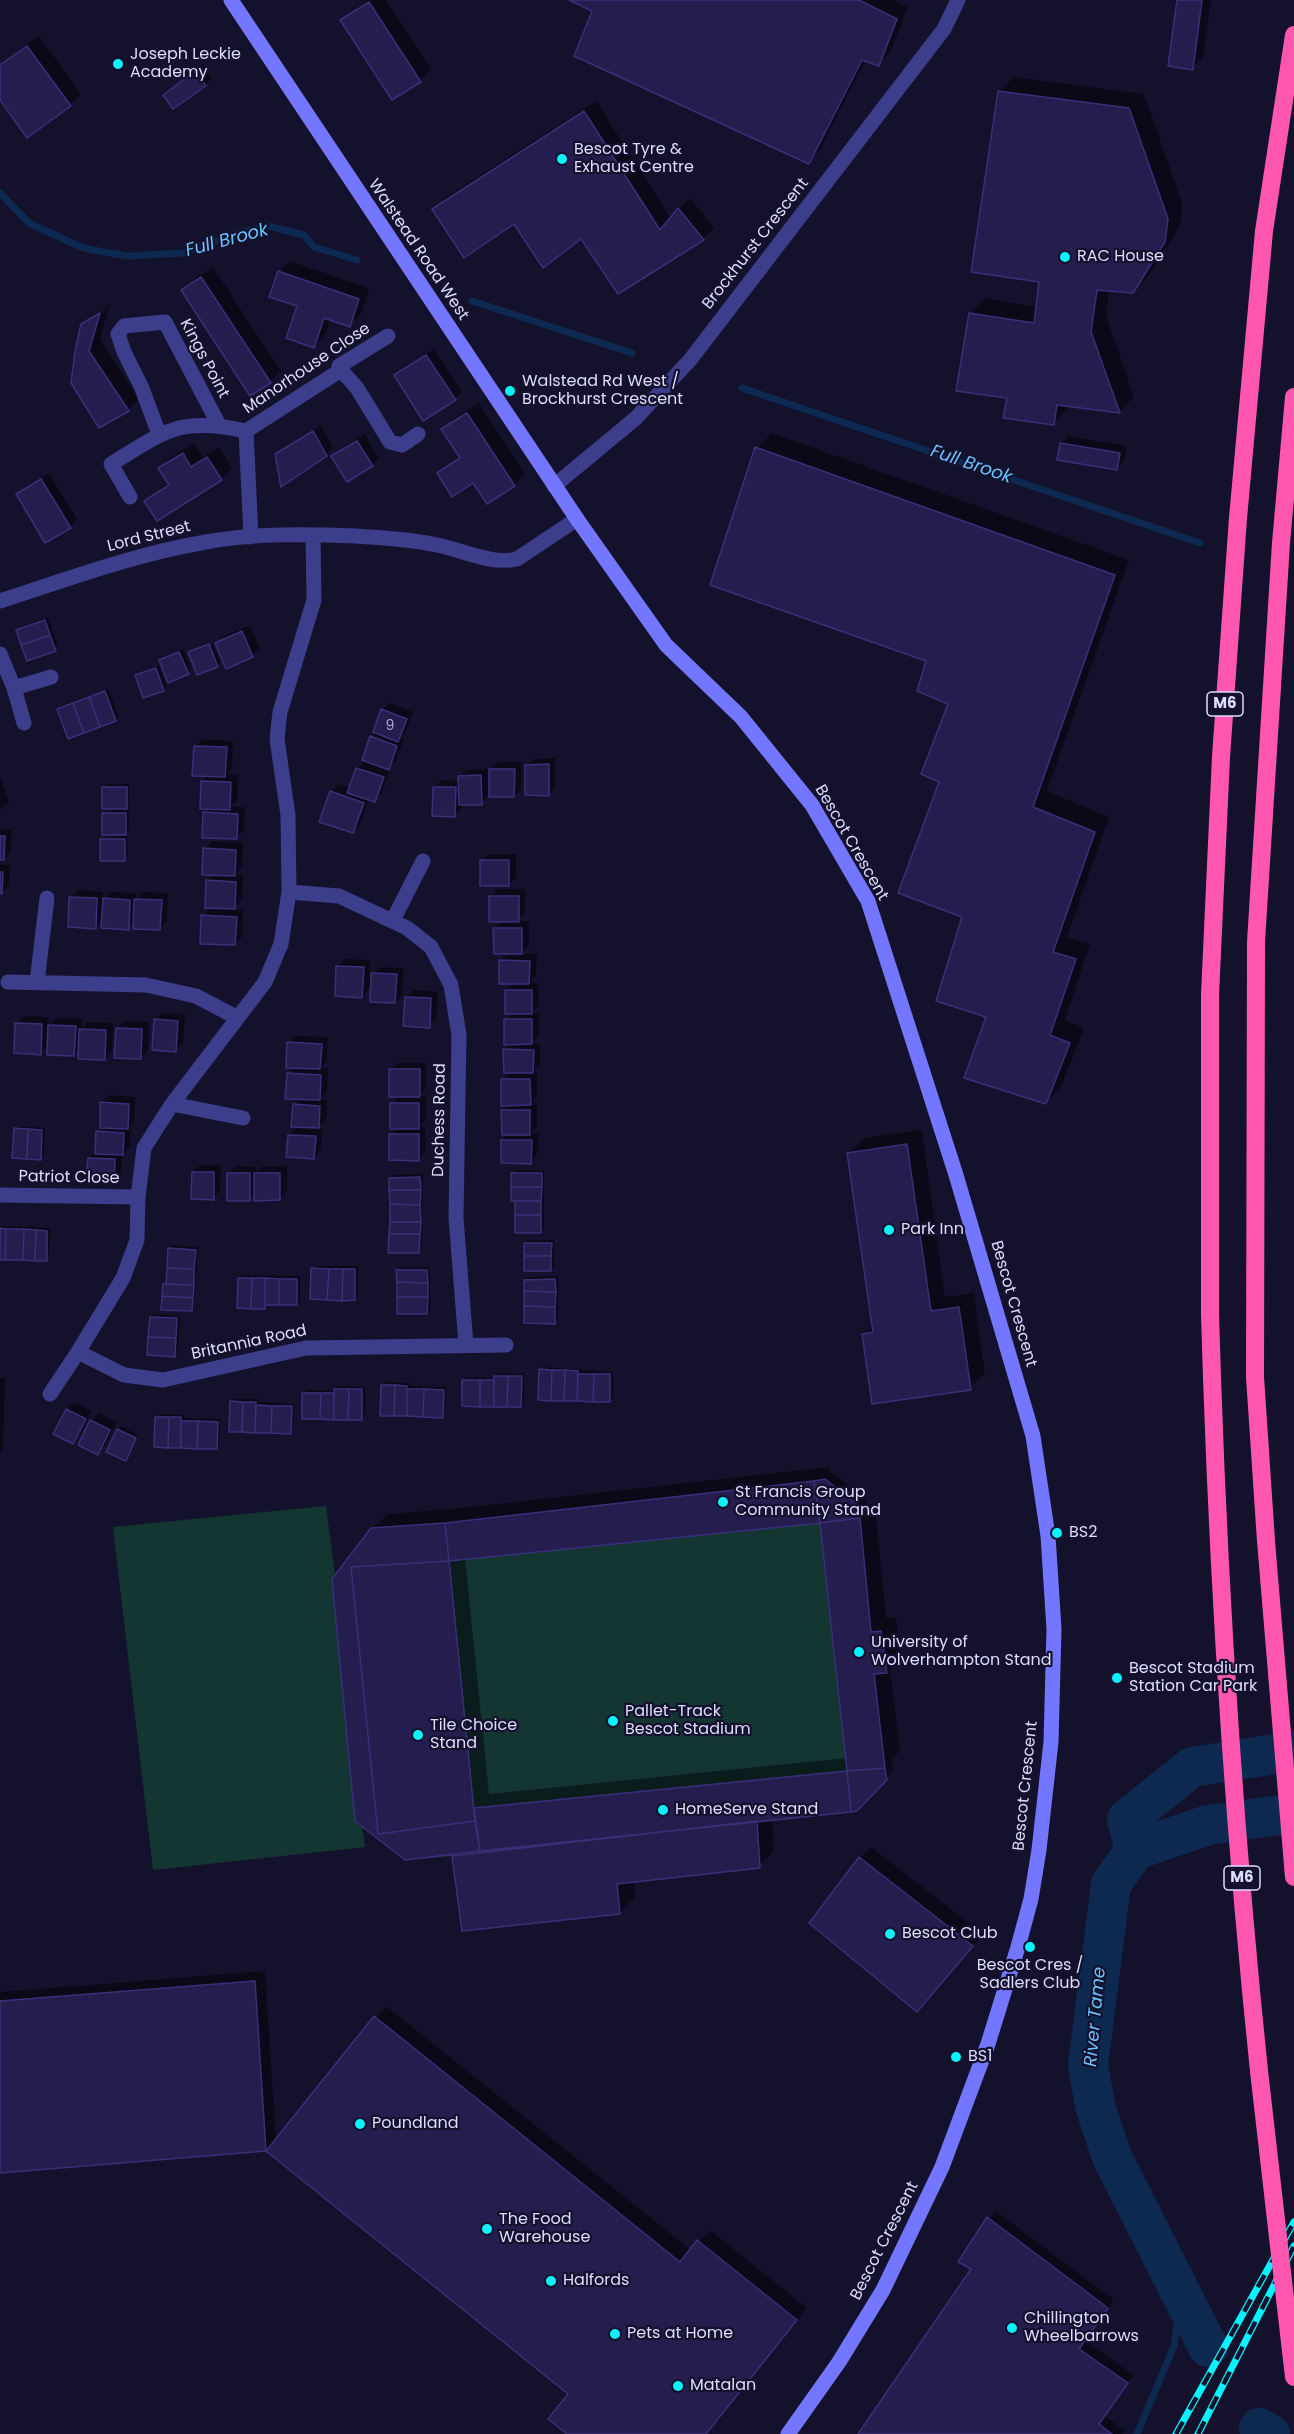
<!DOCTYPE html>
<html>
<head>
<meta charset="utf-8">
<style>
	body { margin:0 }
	canvas { display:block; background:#14112c }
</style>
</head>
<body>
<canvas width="1294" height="2434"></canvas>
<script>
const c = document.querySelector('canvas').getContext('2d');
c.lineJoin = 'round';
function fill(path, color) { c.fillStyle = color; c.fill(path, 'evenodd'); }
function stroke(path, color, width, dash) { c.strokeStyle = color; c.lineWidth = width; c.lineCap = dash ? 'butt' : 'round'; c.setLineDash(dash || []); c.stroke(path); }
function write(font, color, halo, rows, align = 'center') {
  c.font = font + ' Poppins,sans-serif'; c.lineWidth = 4.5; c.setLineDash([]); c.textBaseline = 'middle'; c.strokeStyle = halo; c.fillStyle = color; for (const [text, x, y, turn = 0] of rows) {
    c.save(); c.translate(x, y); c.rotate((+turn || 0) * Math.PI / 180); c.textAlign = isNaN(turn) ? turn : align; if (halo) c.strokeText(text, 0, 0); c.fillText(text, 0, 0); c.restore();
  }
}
fill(new Path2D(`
	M814,1481L859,1506L871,1631H881L887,1673L874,1674L887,1780L857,1811L757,1822L760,1868L617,1884L620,1914L462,1931L452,1856L405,1860L362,1826L365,1847L153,1870L113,1527L326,1506L335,1575L371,1528L445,1523Z`), '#143633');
fill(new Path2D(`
	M367,0H386L431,69L420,81L342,20Z
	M572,0H892L908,7L890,53L878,64L866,60L819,151L808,162L594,10Z
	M1179,0H1211L1203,57L1192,68Z
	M39,36L81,94L70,105L0,98V64Z
	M203,65L212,78L205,85L165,95Z
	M1014,77L1144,94L1182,203L1180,226L1148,277L1132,292L1109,290L1106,316L1134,397L1120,411L1069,405L1068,408L1053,423L1009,396L970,314L985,298L1037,307L1041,281L999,92Z
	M596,101L671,218L690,198L714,228L703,239L581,237L514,222L433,210L445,198Z
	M290,261L369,288L361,314L349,325L331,318L325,335L314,346L299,305L279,272Z
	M213,267L281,371L270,382L183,290L194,279Z
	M110,304L100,339L139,399L128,410L99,426L83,324L91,317V320L107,310L106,308L91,317Z
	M434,349L462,392L455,399L396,375L403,368Z
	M479,403L525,474L514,485L474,481L438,474L460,456L443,430L454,419Z
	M321,425L333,448L326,455H276L284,447Z
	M772,433L1129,560L1047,791L1109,817L1067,937L1090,944L1065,1020L1084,1028L1061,1087L1046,1102L988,1016L964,916L941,782L950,703L928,660L757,448Z
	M365,434L379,458L372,465L333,457L340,449Z
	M1068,436L1127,446L1124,461L1117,468L1061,443Z
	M194,443L203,457L219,447L232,468L221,479L146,501L169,482L160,468L171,457Z
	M49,473L77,519L70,527L18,494L25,487Z
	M48,617L58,646L55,650L18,630L21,627Z
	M250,625L260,648L253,655L227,667L217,644L224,636Z
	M213,644L220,663L217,666L192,652Z
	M183,649L191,670L188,673L161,660Z
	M159,665L166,686L163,690L136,675Z
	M108,689L119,717L115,720L59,709L62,706Z
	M390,703L413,712L405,733L401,738L404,739L395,761L388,769L390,770L382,793L375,800L369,798L360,824L353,832L331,792L338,784L350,788L357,769L366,760L382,710Z
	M202,739L233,741L232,769L226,775H238L237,801L231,806L245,807L244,830L236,838L205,813L210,807L202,782L208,775L195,747Z
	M555,758V787L548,794L526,766L534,759Z
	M498,762H521V789L514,796H488L481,803H462V808L455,815L434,788L442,780L460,781V777L467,770L488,769V772Z
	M0,776L9,802L0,810Z
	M107,784H129V805L124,810H129V830L126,833L103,813L109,808L104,788Z
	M0,829L12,830L11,851L3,859L0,858Z
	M128,836L127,857L124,860L102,840L105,837Z
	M212,841L243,843L242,868L235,874L243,875L242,900L232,909L243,910L242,937L235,944L203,916L212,907L207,881L214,874L205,849Z
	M489,854H516V878L508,885L481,861Z
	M0,865H10L9,886L1,893Z
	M498,889H525V913L517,921H529V945L520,954H537L536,975L528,983H538L539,1005L531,1013H539V1036L531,1043L540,1044V1064L532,1072H537V1096L531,1103H537V1127L530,1133H539L537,1155L530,1162L502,1140L509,1134L503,1110L509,1104L503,1080L511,1071L505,1050L511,1043L506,1020L513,1012L507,990L514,983L500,961L509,952L495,929L503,920L491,896Z
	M78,890L103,892V900L111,892L136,893V899L143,892L168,893L167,921L159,929L135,922L128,928L103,919L95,927L71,898Z
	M345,959L370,960V977L380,967L404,968L402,995L395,1002L372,986L362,996L338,966Z
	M414,990L438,992L436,1019L429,1026L406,998Z
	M163,1013L185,1014L183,1043L176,1050L156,1020Z
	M24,1016L49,1017L48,1026L57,1018L82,1019V1029L88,1022L113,1023L112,1052L105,1059L80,1048L74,1054L49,1044L40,1053L17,1024Z
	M124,1021L149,1022L148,1050L141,1058L117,1028Z
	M296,1036L328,1037L327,1060L320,1067L328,1068L327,1091L320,1099H327L326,1120L316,1129H322L321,1150L314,1157L289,1135L299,1126L294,1105L301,1098L288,1074L295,1067L288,1043Z
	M398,1063H426V1088L418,1096H426V1120L418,1127H425L426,1152L418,1159L391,1135L398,1127L392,1104L400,1095L390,1070Z
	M109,1095L135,1097L134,1121L129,1126H131L130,1147L122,1154L121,1173L114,1180L89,1158L97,1151L98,1132L103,1126L102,1102Z
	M19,1126L45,1128L44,1155L40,1159L16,1129Z
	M922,1130L945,1297L974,1293L985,1373L970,1388L864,1334L873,1325L849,1153L864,1138Z
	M200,1165H221L220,1191L213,1198L193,1172Z
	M236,1166L256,1167V1173L263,1166H287V1191L279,1199L255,1193L249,1200L229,1174Z
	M516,1170L544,1171V1229L540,1232L516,1199L513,1173Z
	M423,1174L421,1248L418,1252L391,1178L394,1175Z
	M0,1226L50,1228L49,1256L46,1259L0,1258Z
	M529,1240H554V1267L551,1270L525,1243Z
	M172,1245L198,1247L194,1307L191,1310L164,1284L167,1281L169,1249Z
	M316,1266H358V1296L355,1299L313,1269Z
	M401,1267H430V1310L427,1313L398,1271Z
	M242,1275L300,1276V1301L297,1304H268L264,1308L239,1278Z
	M558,1276V1319L554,1322L525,1280L528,1277Z
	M154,1314L180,1316L178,1352L174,1355L151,1317Z
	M543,1367L613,1372V1397L609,1401L539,1399L540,1370Z
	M499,1373L524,1374V1403L521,1406L463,1380L467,1377L495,1378Z
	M0,1378H5L3,1449L0,1452Z
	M386,1382L410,1383V1386L446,1387L445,1413L442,1416L383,1386Z
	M339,1386L365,1387V1415L361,1419L304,1393L307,1390H336Z
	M234,1399H258V1402L294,1404L293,1429L290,1433L230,1431L231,1402Z
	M74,1402L92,1411L80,1435L73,1442L67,1410Z
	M99,1413L117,1422L105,1446L98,1453L80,1444L92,1420Z
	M160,1414L184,1415V1418L220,1419L219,1445L216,1448L157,1417Z
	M121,1426L138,1435L125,1459L118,1430Z
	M829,1467L830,1473H833L866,1499V1505L875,1504L886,1618L896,1617L901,1656L890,1668L900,1751L892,1759L893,1771L856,1810L772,1818L774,1851L759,1866L633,1880L635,1897L620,1913L463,1929L453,1854L372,1529L388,1514L461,1508ZM821,1521L847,1758L489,1794L465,1558Z
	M871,1847L983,1934L928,1999L811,1923L860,1858Z
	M265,1971L276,2140L386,2006L691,2250L710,2230L807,2308L707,2434H569L570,2394L266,2150L0,2172V1992Z
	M996,2211L1114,2300L1085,2341L1134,2375L1105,2416L1125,2431L1123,2434H860L974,2269L989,2218Z`), '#0007');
stroke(new Path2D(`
	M0,193L29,223L81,247L98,251L128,256L183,253L238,233L268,226L304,235L314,247L357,260
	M472,301L632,353
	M742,388L1200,543
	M1137,2434L1174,2346L1181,2295`), '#0d294f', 7);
stroke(new Path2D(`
	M1135,1850L1208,1825L1294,1813
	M1208,2347L1112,2157L1095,2106L1088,2065L1111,1884L1135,1850L1127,1819L1192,1767L1294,1751
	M1259,2428L1270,2434`), '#0d294f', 40);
const building = new Path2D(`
	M569,0H859L897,19L879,66L862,60L809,164L574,56L592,11Z
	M1177,0H1202L1193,70L1168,66Z
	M369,2L421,82L392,100L340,20Z
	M27,46L71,106L27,138L0,100V65Z
	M195,71L206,86L173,109L163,95Z
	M998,91L1129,108L1168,219L1165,242L1133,293L1097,290L1091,332L1120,413L1057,405L1054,425L1003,418L1007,398L956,391L969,313L1034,323L1039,282L971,272Z
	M584,111L660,230L678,208L704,240L618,294L581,239L543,268L514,224L464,258L432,209Z
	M278,271L359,299L350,327L324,318L314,348L286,338L297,306L269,297Z
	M201,277L271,383L250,396L181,290Z
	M100,313L89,351L129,411L99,428L71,383L75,351L81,324Z
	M426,355L456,400L423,421L394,375Z
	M467,413L515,486L487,504L473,483L452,497L437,473L460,458L441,429Z
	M313,431L327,456L281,487L275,454Z
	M357,441L373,466L347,482L331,456Z
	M1060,443L1120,453L1117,470L1057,460Z
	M755,447L1115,575L1033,807L1095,832L1053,952L1076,959L1050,1035L1070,1043L1046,1104L964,1078L986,1017L936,1001L962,917L898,893L939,782L921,774L948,704L917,691L926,661L710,585Z
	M183,453L191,467L207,457L222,480L157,521L144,501L169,485L158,468Z
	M41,479L71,528L45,543L16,494Z
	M45,620L50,635L21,645L16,630Z
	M242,631L253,657L226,669L215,643Z
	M50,635L56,651L27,661L21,645Z
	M209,644L218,667L197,675L188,652Z
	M179,652L189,674L168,683L159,660Z
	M156,668L164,691L143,698L135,675Z
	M105,691L116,721L100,727L89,697Z
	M89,697L100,727L84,733L73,703Z
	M73,703L84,733L68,739L57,709Z
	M381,709L407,719L398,742L373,732Z
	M370,736L397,746L389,770L362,760Z
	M194,746L227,747L225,777L192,776Z
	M549,764V796L525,795V765Z
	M356,768L384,777L375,802L347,793Z
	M489,769H515L514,797H489Z
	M481,775L482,805H459L458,776Z
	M201,781L231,782L230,810L200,809Z
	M102,787H127V809H102Z
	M433,787H456L455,817L432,816Z
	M330,791L364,803L353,833L319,822Z
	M203,812L238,814L237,839L202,838Z
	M102,813H126V835H102Z
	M0,836H5L4,860H0Z
	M100,839H125V861H100Z
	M203,848L236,850L235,876L202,875Z
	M480,860H509V886H480Z
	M0,872H3L2,894H0Z
	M206,880L236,882L235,909L205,908Z
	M489,896H519V922H489Z
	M69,897L97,898L96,929L68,927Z
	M103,898L130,900L129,930L101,928Z
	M134,899L162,900L160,930L133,929Z
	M201,915L237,917L235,945L200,944Z
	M493,928H522V954H494Z
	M499,960L530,961L529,984H499Z
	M336,966L364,967L362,998L335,996Z
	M371,973L397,974L395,1003L370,1002Z
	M505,990H532V1014H505Z
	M405,997L431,998L430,1028L403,1026Z
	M154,1019L178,1021L176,1052L152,1050Z
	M504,1019H532V1044L504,1045Z
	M15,1023L42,1024L41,1055L14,1053Z
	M48,1025L76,1026L74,1056L47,1055Z
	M116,1028L142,1029L141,1059L114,1058Z
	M79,1029L106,1030L105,1060L78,1059Z
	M287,1042L322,1044L320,1069L286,1068Z
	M503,1049L534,1050L533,1073H504Z
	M389,1069H420V1097H389Z
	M287,1073L321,1075L320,1100L285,1099Z
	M501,1079H530L531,1105L501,1106Z
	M100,1102L129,1104L128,1129L100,1128Z
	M390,1103H419V1129H390Z
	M293,1104L320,1106L319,1128L291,1127Z
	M501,1110H530V1135H502Z
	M14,1128L28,1129L27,1159L12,1158Z
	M28,1129L42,1130L41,1160L27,1159Z
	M96,1131L124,1133L123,1155L95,1154Z
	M389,1134H419V1161L389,1160Z
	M288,1135L316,1136L314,1159L286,1157Z
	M501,1140H532L531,1164L501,1163Z
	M907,1144L931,1311L959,1307L971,1390L872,1404L862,1334L873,1332L847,1153Z
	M88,1158L115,1159L114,1182L86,1180Z
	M192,1172H214V1200L191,1199Z
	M227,1173H250V1201H227Z
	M254,1173H280V1200L254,1201Z
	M511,1173H542V1187H511Z
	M420,1177L421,1190H389V1178Z
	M511,1187H542L541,1201H511Z
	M389,1190H421L420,1205L390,1204Z
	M515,1201H541V1215H515Z
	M390,1204L420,1205L421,1222H390Z
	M515,1215H541V1233H515Z
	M390,1222H421L420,1234H389Z
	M0,1228L6,1229L5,1260H0Z
	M6,1229H24L23,1260H5Z
	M24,1229L36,1230L35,1261L23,1260Z
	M36,1230L47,1231V1261H35Z
	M389,1234H420L419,1253H388Z
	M524,1243H552L551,1256H524Z
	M168,1248L196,1250L194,1269L167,1268Z
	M524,1256H551V1271H524Z
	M167,1268L194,1269V1285L166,1284Z
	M311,1268L329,1269L327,1300L310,1299Z
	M329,1269H343L342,1301L327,1300Z
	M343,1269H355V1300L342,1301Z
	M396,1270H427L428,1283L397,1282Z
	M238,1278H252L251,1309L237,1308Z
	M252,1278H265V1309H251Z
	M265,1278L279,1279V1305H265Z
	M279,1279H297V1305H279Z
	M555,1279L556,1292L524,1291V1280Z
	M397,1282L428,1283V1297H397Z
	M163,1284L194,1285L193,1298L162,1296Z
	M524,1291L556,1292L555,1307L524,1306Z
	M162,1296L193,1298L192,1311L161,1310Z
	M397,1297H428L427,1314H397Z
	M524,1306L555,1307V1324L524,1323Z
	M150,1317L177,1318L176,1338L148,1337Z
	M148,1337L176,1338L175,1357L147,1355Z
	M539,1369L552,1370L551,1401L538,1400Z
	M552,1370H565L564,1401H551Z
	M565,1370L578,1371L577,1401H564Z
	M578,1374H594L593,1402L577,1401Z
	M594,1374H610V1402H593Z
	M494,1376H508L507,1407H494Z
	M508,1376H522L521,1407H507Z
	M462,1380H480V1407L462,1406Z
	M480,1380H494V1407H480Z
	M381,1385H395L394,1416H380Z
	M395,1385L407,1386V1416H394Z
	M334,1389H349L348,1420H334Z
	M349,1389H362V1420H348Z
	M407,1389H424L423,1417L407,1416Z
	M424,1389L444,1390L443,1418L423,1417Z
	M302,1393H321L320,1419H302Z
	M321,1393H334V1420L320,1419Z
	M230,1401L243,1402L242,1432H229Z
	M243,1402H256L255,1433L242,1432Z
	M256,1405L272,1406L271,1433H255Z
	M272,1406H292L291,1434L271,1433Z
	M66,1409L86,1419L73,1444L53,1434Z
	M155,1417H169L168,1448L154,1447Z
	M169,1417H181V1448H168Z
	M90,1420L110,1430L98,1455L78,1445Z
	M181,1421H198L197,1449L181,1448Z
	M198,1421L218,1422L217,1449H197Z
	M117,1429L136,1438L126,1461L106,1452Z
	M825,1479L859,1506L860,1518L820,1523L814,1481Z
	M814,1481L820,1523L449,1561L445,1523Z
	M860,1518L871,1632L881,1631L887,1673L874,1674L885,1768L847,1771L820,1523Z
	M445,1523L449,1561L351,1567L378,1834L475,1821L480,1851L405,1860L355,1821L332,1579L371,1528Z
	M449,1561L475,1821L378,1834L351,1567Z
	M885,1768L887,1780L857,1811L851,1812L847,1771Z
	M847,1771L851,1812L480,1851L474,1808Z
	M757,1821L760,1868L617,1884L620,1914L462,1931L452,1856Z
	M859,1857L973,1946L917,2012L809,1923Z
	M255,1981L266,2151L0,2173V2001Z
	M374,2016L680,2262L697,2240L797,2320L706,2434H567L548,2419L568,2394L266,2151Z
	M987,2217L1108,2308L1079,2349L1128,2383L1099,2424L1112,2434H858L971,2269L958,2262Z`);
fill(building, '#241d4d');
stroke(building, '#3a2f79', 1.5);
stroke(new Path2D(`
	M341,370L357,388L390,442L402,445L418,434
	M246,431L341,370L339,366L388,336
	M159,434L141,386L124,352L118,334L124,326L165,322L219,425
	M554,486L636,418L690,360L944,29L958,0
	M130,497L111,464C165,431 180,416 246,431L251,537
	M0,601C68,579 135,554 206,542C255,533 307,534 356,536C383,538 411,539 437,545C463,550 491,565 517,559L577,519
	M0,654L14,688L24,723
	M14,688L51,677
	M289,892L339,896L407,928L431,947L451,985L459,1035L456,1218L466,1345
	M393,920L423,861
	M8,982L146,985L196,996L236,1017
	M37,982L47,898
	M172,1104L243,1118
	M0,1195L138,1197
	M78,1352L124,1375L163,1380L306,1348L506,1345
	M50,1394L78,1352L123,1278L137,1240L138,1197L144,1148L172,1104L265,982L281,944L289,892L288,815L277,739L280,712L314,600L313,535`), '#3c3d8b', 15);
stroke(new Path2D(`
	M231,0L577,519L666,645L741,717L812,805L868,901L956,1175L1033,1436L1048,1536L1054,1629L1051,1742L1039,1850L1031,1899L1018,1947L988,2044L942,2167L883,2290L839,2362L788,2434`), '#7377ff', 15);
stroke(new Path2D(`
	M1294,397L1281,543L1256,942L1255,1377L1266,1541L1294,1877
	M1212,1378L1210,1314V995L1221,757L1238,518L1264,231L1294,35`), '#ff57b0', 18);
const rail = new Path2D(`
	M1176,2434L1294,2222
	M1198,2434L1294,2246`);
stroke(rail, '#08f3ff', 7);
stroke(rail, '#14112c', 4.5, [14]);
stroke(new Path2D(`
	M1212,1378C1220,1609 1235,1841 1259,2071C1270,2173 1282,2275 1294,2377`), '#ff57b0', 18);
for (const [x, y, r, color] of [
	[118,64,6,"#08f3ff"],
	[562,159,6,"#08f3ff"],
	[1065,257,6,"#08f3ff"],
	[510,391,6,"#08f3ff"],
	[889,1230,6,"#08f3ff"],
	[723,1502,6,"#08f3ff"],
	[1057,1533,6,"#08f3ff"],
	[859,1652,6,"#08f3ff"],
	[1117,1678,6,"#08f3ff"],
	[613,1721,6,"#08f3ff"],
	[418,1735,6,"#08f3ff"],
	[663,1810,6,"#08f3ff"],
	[890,1934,6,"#08f3ff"],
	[1030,1947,6,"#08f3ff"],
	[956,2057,6,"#08f3ff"],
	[360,2124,6,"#08f3ff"],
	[487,2229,6,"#08f3ff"],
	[551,2281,6,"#08f3ff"],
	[1012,2328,6,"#08f3ff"],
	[615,2334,6,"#08f3ff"],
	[678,2386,6,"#08f3ff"]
]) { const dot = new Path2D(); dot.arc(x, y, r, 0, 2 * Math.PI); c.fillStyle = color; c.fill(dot); stroke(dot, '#14112c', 2); }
write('14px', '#b0acd2', null, [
	["9",390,726]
]);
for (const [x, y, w] of [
	[1225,704,36],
	[1242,1878,36]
]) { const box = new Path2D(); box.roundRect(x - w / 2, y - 12, w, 24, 4.5); c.fillStyle = '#14112c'; c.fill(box); stroke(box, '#dedcff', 1.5); }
write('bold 15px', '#dedcff', null, [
	["M6",1225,704],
	["M6",1242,1878]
]);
write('16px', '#dedcff', '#14112c', [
	["Joseph Leckie",130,55],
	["Academy",130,73],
	["Bescot Tyre &",574,150],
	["Exhaust Centre",574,168],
	["RAC House",1077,257],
	["Walstead Rd West /",522,382],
	["Brockhurst Crescent",522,400],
	["Park Inn",901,1230],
	["St Francis Group",735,1493],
	["Community Stand",735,1511],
	["BS2",1069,1533],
	["University of",871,1643],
	["Wolverhampton Stand",871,1661],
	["Bescot Stadium",1129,1669],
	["Station Car Park",1129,1687],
	["Pallet-Track",625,1712],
	["Bescot Stadium",625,1730],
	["Tile Choice",430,1726],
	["Stand",430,1744],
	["HomeServe Stand",675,1810],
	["Bescot Club",902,1934],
	["Bescot Cres /",1030,1966,"center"],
	["Sadlers Club",1030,1984,"center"],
	["BS1",968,2057],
	["Poundland",372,2124],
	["The Food",499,2220],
	["Warehouse",499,2238],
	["Halfords",563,2281],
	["Chillington",1024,2319],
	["Wheelbarrows",1024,2337],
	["Pets at Home",627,2334],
	["Matalan",690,2386]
], 'left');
write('16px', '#dedcff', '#14112c', [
	["Brockhurst Crescent",756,244,-52],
	["Walstead Road West",418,250,56],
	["Kings Point",204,359,62],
	["Manorhouse Close",307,369,-34],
	["Lord Street",149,537,-14],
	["Bescot Crescent",851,843,60],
	["Duchess Road",440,1120,-89],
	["Patriot Close",69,1178,1],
	["Bescot Crescent",1013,1304,74],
	["Britannia Road",249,1343,-12],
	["Bescot Crescent",1026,1786,-84],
	["Bescot Crescent",885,2241,-63]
]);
write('italic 18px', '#6ac2ff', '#14112c', [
	["Full Brook",227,241,-15],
	["Full Brook",971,465,19],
	["River Tame",1096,2017,-85]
]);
</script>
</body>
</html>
